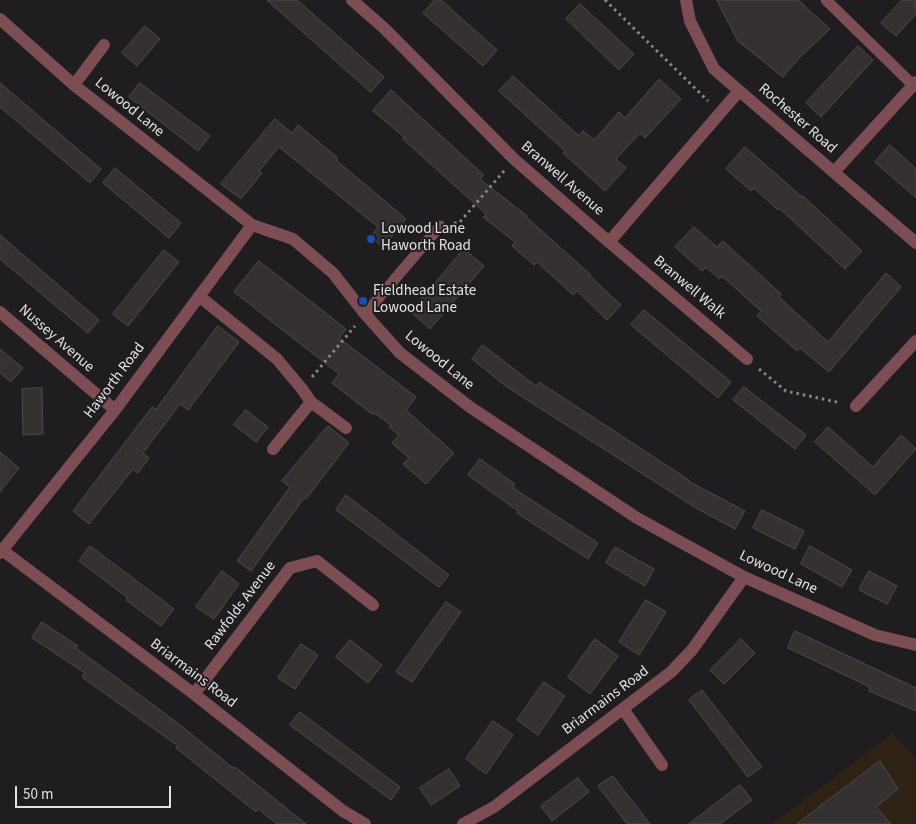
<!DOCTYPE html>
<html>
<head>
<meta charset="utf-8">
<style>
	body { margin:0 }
	#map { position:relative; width:916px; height:824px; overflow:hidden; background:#1f1d1f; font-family:"Source Sans 3",sans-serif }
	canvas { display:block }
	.scale { position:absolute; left:15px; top:786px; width:156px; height:22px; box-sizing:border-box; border:2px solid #e3e1e3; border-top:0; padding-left:6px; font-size:15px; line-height:18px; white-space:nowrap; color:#e3e1e3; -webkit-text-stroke:4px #1f1d1f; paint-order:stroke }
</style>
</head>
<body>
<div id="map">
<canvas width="916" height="824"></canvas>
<div class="scale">50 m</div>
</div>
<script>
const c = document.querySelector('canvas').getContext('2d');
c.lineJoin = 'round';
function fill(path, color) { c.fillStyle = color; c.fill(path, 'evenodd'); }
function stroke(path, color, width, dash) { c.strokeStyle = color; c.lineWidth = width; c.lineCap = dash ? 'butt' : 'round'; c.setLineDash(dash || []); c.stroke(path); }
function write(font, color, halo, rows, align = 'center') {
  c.font = font + ' "Source Sans 3",sans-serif'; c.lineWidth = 4; c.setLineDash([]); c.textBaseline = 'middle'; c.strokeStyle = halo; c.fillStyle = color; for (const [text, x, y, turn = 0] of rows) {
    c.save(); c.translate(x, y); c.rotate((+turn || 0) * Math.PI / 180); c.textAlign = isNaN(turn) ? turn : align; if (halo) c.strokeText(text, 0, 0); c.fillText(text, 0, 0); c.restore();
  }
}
fill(new Path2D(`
	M893,733L916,758V824H772Z`), '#2e2214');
const building = new Path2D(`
	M267,0H297L384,77L371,92Z
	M435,0H441L497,50L483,66L423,13Z
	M717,0H798L830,29L798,59L783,77L738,41Z
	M902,0H916V14L896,36L881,23Z
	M580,4L634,54L619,70L566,19Z
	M145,26L160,39L137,66L122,53Z
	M858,46L873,60L821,117L806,103Z
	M513,76L579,136L583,131L594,140L619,112L625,118L659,79L681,99L645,138L640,133L616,159L626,168L605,191L563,153L565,151L499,91Z
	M0,83L101,169L90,183L0,107Z
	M140,83L210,136L198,151L129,97Z
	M391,90L484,175L480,179L527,216L526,217L591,275L590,276L621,305L607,320L577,291L573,295L537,262L534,265L512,246L515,242L483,217L486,214L403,139L404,137L373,111Z
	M275,119L292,133L298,125L338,158L336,160L406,219L383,247L370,237L378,227L279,147L259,171L262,173L241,199L221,184Z
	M890,145L916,169V198L875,162Z
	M745,147L802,197L803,196L862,251L845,269L779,208L778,210L754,188L751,191L726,169Z
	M115,168L181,223L169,238L103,183Z
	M694,227L717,247L723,241L781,294L779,297L828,342L886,273L901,287L829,372L800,348L797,351L757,316L761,311L722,276L719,279L706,267L702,271L675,247Z
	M0,235L99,320L88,333L0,259Z
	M464,249L484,266L430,329L411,312Z
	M164,250L179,262L128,326L113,314Z
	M259,261L346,329L339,338L416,397L406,410L454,453L426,484L403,464L409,458L392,443L399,435L389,427L391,425L374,413L372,414L332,383L339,374L234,292Z
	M644,310L731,382L718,398L631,325Z
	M218,326L239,342L188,410L180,404L143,453L149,458L138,473L133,469L89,524L73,511L152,407L156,409Z
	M483,345L536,386L539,382L689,480L688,481L745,511L735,529L696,508L507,387L472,359Z
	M0,349L23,368L11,382L0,373Z
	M744,387L806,435L795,449L733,400Z
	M42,388L43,434L23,435L22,389Z
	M246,410L268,427L256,442L234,425Z
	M328,426L349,443L306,499L304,498L251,571L237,561L290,487L282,481Z
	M828,427L873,467L901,435L916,449L875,495L815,442Z
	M0,452L19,468L0,492Z
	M480,459L515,484L513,488L598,543L588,559L517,513L518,511L468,475Z
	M346,495L449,575L439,587L336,510Z
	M762,510L804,531L795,549L753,528Z
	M90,546L174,609L161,626L126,600L128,598L79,561Z
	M810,546L852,570L842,587L801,564Z
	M615,547L654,569L645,586L606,563Z
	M222,571L239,584L214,619L196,607Z
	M869,571L897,586L887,604L859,590Z
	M646,600L666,612L639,655L619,642Z
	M446,602L461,612L412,682L396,672Z
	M42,622L78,646L76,648L175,721L233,768L235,767L306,824H277L258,809L256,812L176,748L178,746L82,677L85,673L32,638Z
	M795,631L916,688V711L869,691L870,687L788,648Z
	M595,639L618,656L590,694L568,677Z
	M741,639L755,653L724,684L710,670Z
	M350,640L382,665L368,683L336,657Z
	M301,644L318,655L295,689L278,678Z
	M544,682L565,696L538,735L517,720Z
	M702,690L762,767L748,777L689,700Z
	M300,712L400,787L391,800L290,725Z
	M493,721L513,735L486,774L466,759Z
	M880,761L898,789L876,807L891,824H797Z
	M449,769L460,786L431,805L420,788Z
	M613,776L650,824H627L598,786Z
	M578,778L589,792L552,821L541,806Z
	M740,785L752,800L720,824H689Z`);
fill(building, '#353131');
stroke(building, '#4e4a4a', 1);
stroke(new Path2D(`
	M605,0L708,101
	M454,223H459L504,171
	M759,369L786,391L841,403
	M312,377L355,326`), '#8a888a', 3, [2.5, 4]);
stroke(new Path2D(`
	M826,0L913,85
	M365,314L440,226`), '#7c4d52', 11);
stroke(new Path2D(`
	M352,0L384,28L514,159L609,242L739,91
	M686,0L690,21L714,69L916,243
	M0,19L74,85L252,225L293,239L333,273L365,314L400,353L470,407L637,518L744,577L875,635L916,645
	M74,85L104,45
	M834,172L916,82
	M609,242L747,359
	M199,296L277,359L302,389L311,402L346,428
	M0,312L115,410
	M856,406L916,341
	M273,449L311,402
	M2,550L194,694L343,811L365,824
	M0,553L115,410L252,225
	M194,694L290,568L317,561L373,605
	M623,709L662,765
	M463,824L494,807L671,672L692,650L744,577`), '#7c4d52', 12);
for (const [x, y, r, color] of [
	[371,239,5,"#1a4fb4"],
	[363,301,5,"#1a4fb4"]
]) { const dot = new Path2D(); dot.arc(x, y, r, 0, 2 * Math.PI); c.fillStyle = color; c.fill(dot); stroke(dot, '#1f1d1f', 2); }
write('15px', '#e3e1e3', '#1f1d1f', [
	["Lowood Lane",129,108,39],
	["Rochester Road",797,119,41],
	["Branwell Avenue",562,179,41],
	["Branwell Walk",689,288,40],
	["Nussey Avenue",56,339,41],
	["Lowood Lane",439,361,39],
	["Haworth Road",115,381,-53],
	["Lowood Lane",778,573,25],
	["Rawfolds Avenue",241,606,-53],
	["Briarmains Road",193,674,37],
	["Briarmains Road",606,701,-37]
]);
write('15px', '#e3e1e3', '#1f1d1f', [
	["Lowood Lane",381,230],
	["Haworth Road",381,247],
	["Fieldhead Estate",373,292],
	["Lowood Lane",373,309]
], 'left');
</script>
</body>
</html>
